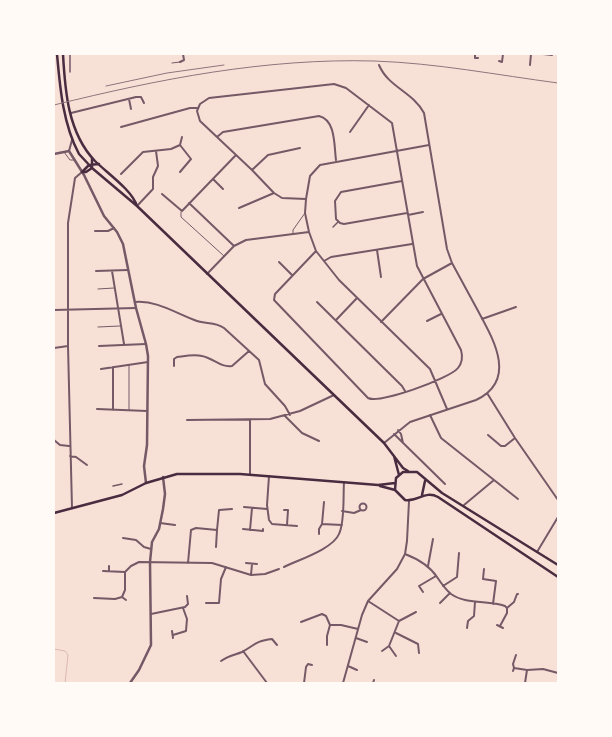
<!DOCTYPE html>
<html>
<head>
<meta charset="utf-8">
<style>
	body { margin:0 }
	#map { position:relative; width:612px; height:737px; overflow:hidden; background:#f7e1d7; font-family:Arial,sans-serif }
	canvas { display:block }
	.frame { position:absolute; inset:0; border:55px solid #fffaf5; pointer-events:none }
</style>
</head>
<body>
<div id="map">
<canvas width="612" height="737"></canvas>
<div class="frame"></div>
</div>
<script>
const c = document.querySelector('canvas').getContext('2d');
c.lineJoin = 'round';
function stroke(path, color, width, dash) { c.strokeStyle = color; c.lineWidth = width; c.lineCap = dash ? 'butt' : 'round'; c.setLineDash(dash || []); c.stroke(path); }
stroke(new Path2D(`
	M54,649L65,651L68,655L65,683`), '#dcb8b0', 1);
stroke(new Path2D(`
	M172,63L180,62
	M64,152L70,160H75
	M181,212V217L224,256
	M293,233V230L305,213
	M98,289L114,288
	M98,327L120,326
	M129,410V365`), '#755966', 1);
stroke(new Path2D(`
	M70,72V54
	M333,227L338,222
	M113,486L122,484`), '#755966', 1.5);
stroke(new Path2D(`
	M475,54V58H478
	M543,54L552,55
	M499,61L502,62L503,54
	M180,62L184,60L183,54
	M379,65C388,87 413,92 424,113L447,249L452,263C460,278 469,294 477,309C492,337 519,380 476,400L410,422L384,443
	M530,65L531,54
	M129,99L131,109
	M71,113L136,97H141L144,103
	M121,127L190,108H197
	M350,132L369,105
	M217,137L223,132L319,116C336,120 334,146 336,160
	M429,145L320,165L310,176L306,199L305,213L309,232L316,251L339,280L430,369L447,409
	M69,151L72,140
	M252,170L268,155L300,148
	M180,172L191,159L180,145L182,137
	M121,174L143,152L171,149L180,145
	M213,179L223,189
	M402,181L341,192L335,201L336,219L340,223L344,224L407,213
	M162,194L182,211L235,156
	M306,199L282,198L274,193L252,170L200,121L197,111L200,104L209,98L334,84L346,88L392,123L417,266L461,350C463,357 462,363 458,368C449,379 379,404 368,398L274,300L275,294L316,251
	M189,203L234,246
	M137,206L153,189V177L158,166L156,151
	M239,208L274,193
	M408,215L423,212
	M95,231H108L114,228
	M377,250L381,277
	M324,261L331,257L412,244
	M279,262L292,275
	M96,271L128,270
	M112,271L124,344
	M207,274L234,246L246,240L309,232
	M135,302C157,300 177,314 197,321C206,324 216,322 224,328L259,360L265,384L285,406L290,415
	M317,302L402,386L405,391
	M54,310L136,308
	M482,319L516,307
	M336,320L357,298
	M427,321L441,314
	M381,322L423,279L452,263
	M99,346L146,344
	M54,348L68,346
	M174,366V359L177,357C185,356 194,354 202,356C213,358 221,368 232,366L249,351
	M101,369L148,362
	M487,393L515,438L558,500
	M97,409L147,411
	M113,410V367
	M430,415L441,438L518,499
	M285,416L302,433L319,441
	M187,420L270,419L300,411L334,395
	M398,430L401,434L403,443
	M394,434L445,484
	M488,435L501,446H505L515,438
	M54,440L60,445L69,446
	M70,456L76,457L87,465
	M250,475V420
	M269,476L267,505L269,520L272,524L297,526
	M324,502L322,524L342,525
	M359.5 507a3.5 3.5 0 1 1 7 0a3.5 3.5 0 1 1-7 0Z
	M464,505L494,480
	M244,507L267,509
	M72,508L68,346V223L75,178L82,172
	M284,510H288L287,525
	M342,511L354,513L361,510
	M160,523L175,525
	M243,529L263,531V529
	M250,530L252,508
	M319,534V529L322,524
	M123,538L136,540L144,547L151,549
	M216,547L217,530
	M537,552L558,517
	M405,554C418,559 429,565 437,577C441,583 445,589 451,594C467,605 488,600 505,606L507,608V613L500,626
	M188,563L191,530L196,528L217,530L219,510L232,509
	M246,563L257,564
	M109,566V571
	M428,566L433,539
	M284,567C298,560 333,549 339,534C345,522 343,496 344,482
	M484,569L483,579L496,581L493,604
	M103,571L125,572
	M251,575L252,564
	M443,586L457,577L459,553
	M423,592L419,586L436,576
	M122,597L126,600
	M94,598L115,599L122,597L125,590V572L131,566L139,562L212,563L251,575L265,574L279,569
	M368,601L399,621L389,646L382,651
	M206,603H219L221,579L226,567
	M440,603L450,593
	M507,608L514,602L517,594H518
	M151,614L185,607L188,604L187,596
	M399,621L416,612
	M301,622L322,614L326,616L330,625H341L358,629
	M497,625L503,628
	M467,628L468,621L474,616L475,602
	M172,631L173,638
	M396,633L418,644L419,653
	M173,635L186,631L187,619L183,608
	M356,638L367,642
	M327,645V636L330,625
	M389,646L396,656
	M243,651L267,683
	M221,661C228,656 235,655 242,652C255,645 255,641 272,639L277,645
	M348,666L357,670
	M514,668L513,664L516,655
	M513,671L514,668L527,670L543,669L558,673
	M304,683L306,667L308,664L312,665
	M343,683L362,615L368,601L397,569L405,554L407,541L409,501
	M373,683L374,680
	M525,683L527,670`), '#755966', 2);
stroke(new Path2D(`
	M54,154L69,151L84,175L104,216L117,232L123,244L136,308L146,344L148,356L147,445L144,466L146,483
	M130,683L139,670L151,645L150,562L152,542L159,529L163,509L165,494L163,477`), '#755966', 2.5);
stroke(new Path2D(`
	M57,54C60,88 63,124 79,154L92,168L137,206L384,443L403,468L408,471
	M63,54C65,91 68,133 95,161C107,173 132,190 137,206
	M82,172H86L92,168V158
	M82,172L89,165L99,164
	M394,456L399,475
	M380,486L395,490
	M422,495L425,481
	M54,513L122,495L146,483L177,474H240L378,485L395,483
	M558,565L442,493L417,472H403L396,478L395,490L405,500C418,502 425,490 438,497L558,577`), '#4a2c40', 2.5);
stroke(new Path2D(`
	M106,86L167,73L224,65
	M54,105C159,79 266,58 374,61C436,63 497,75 558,83`), '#8f747c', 1);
</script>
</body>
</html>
